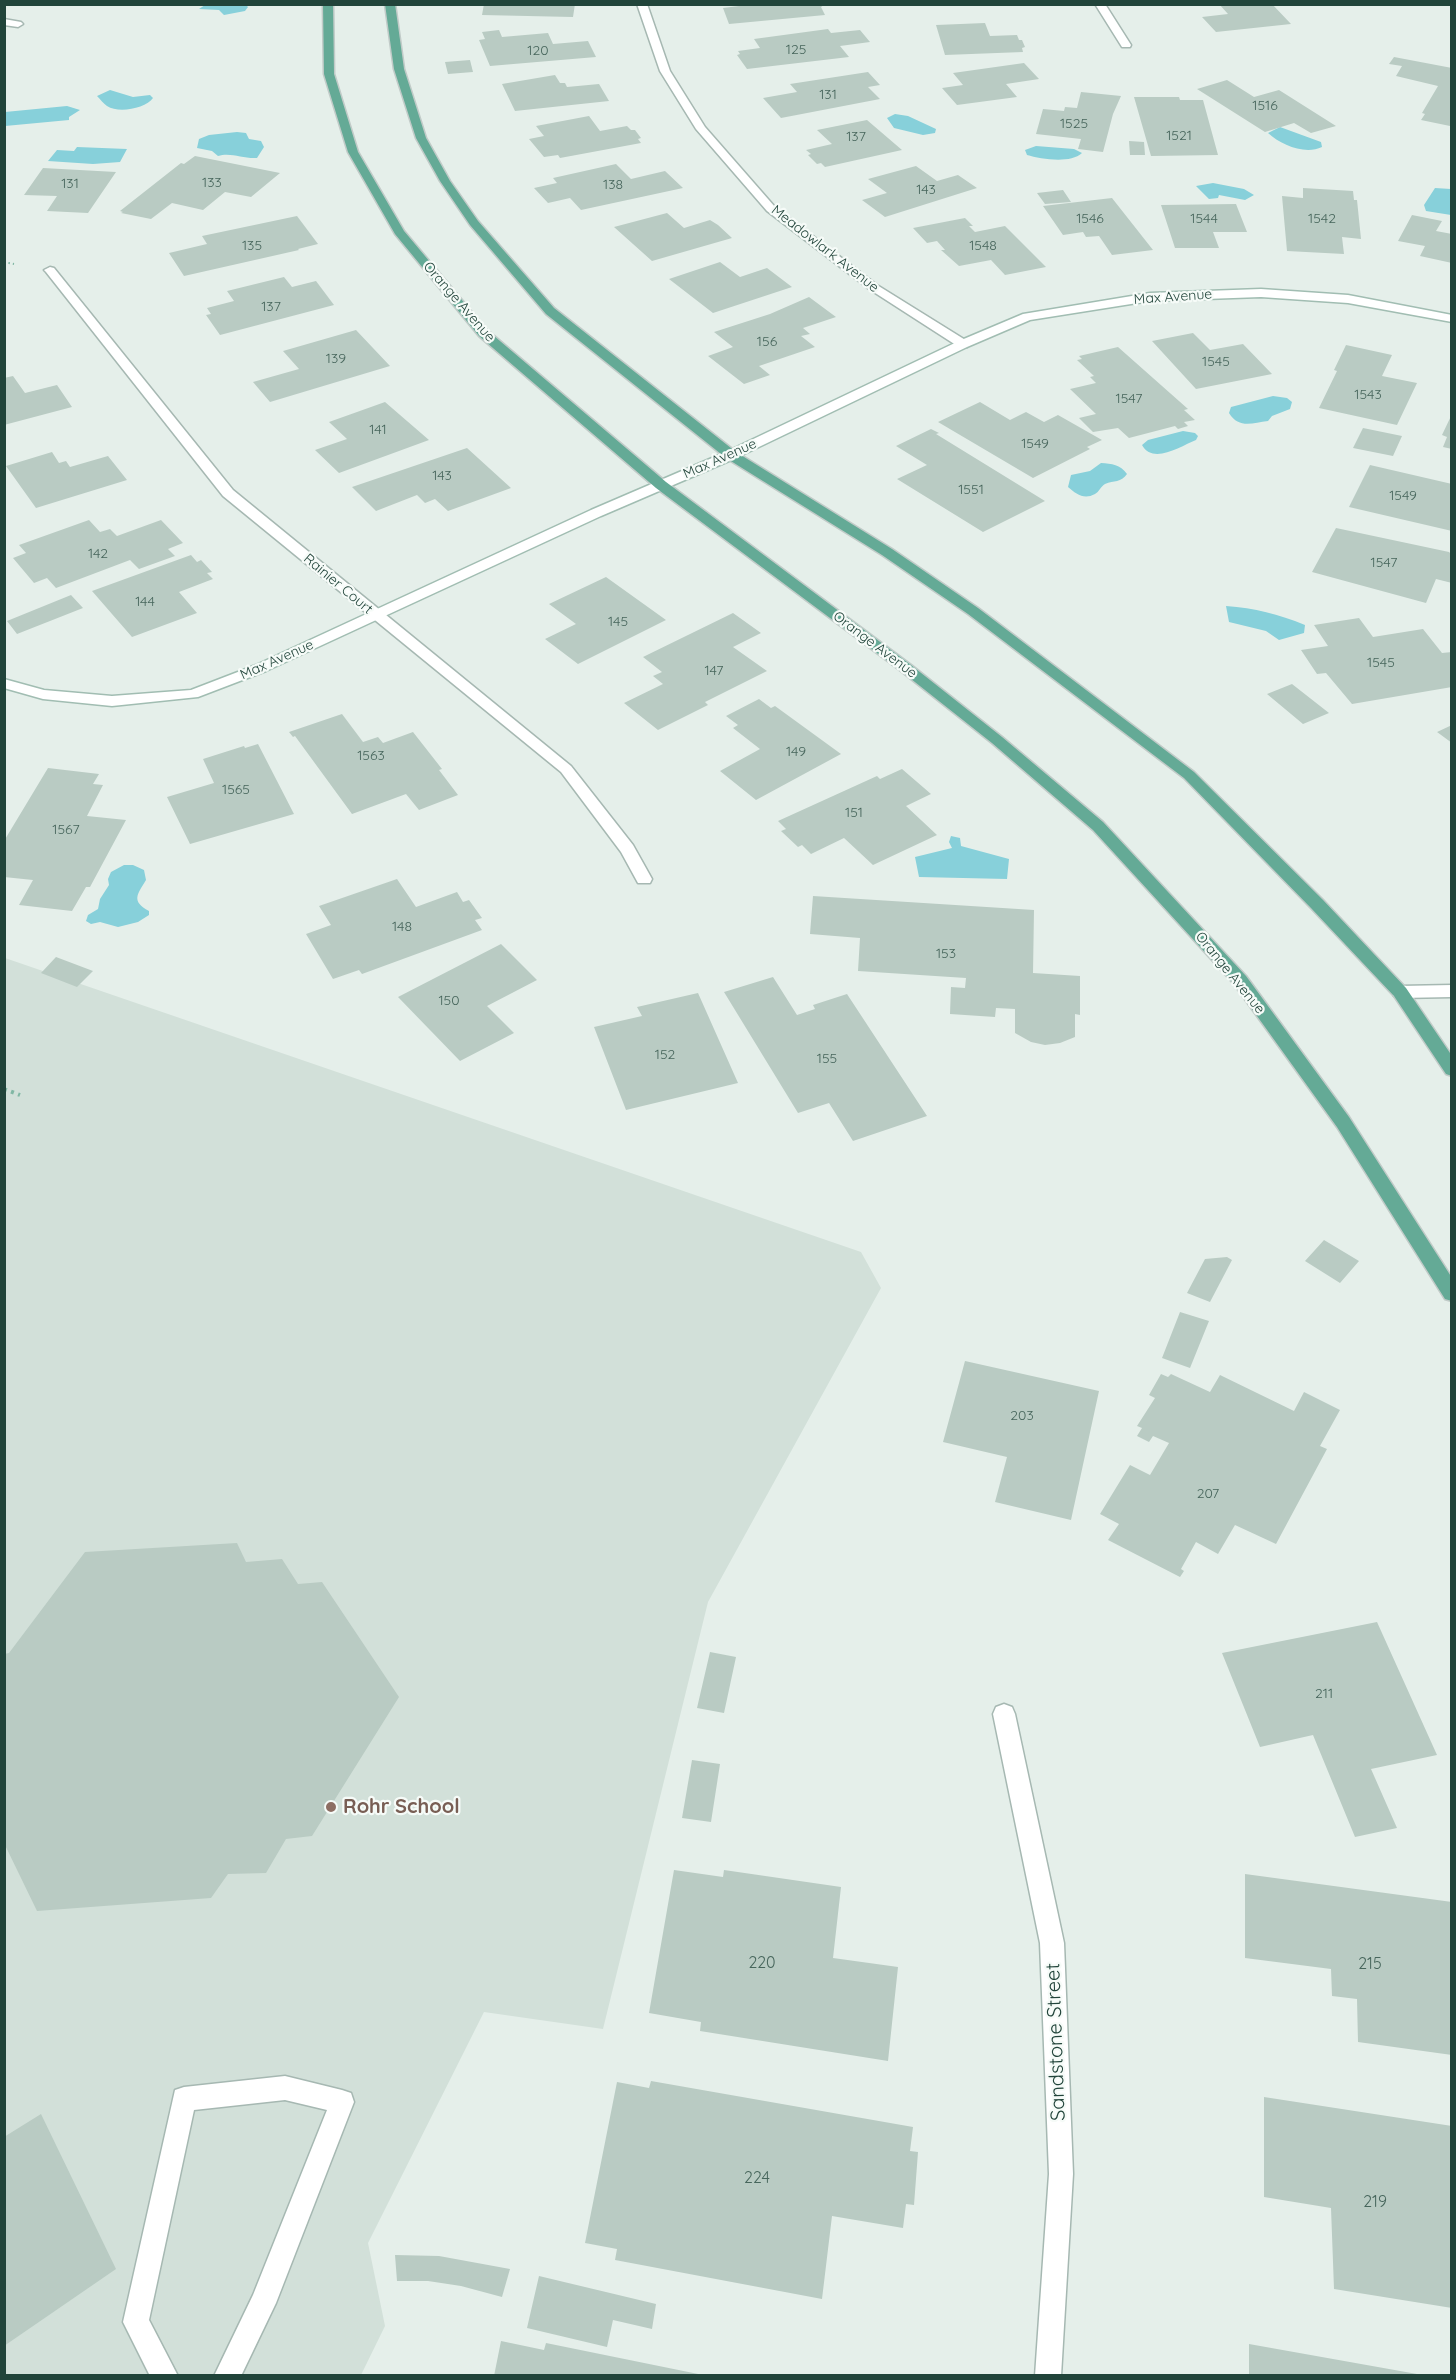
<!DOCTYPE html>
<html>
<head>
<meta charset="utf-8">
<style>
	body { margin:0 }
	#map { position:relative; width:1456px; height:2380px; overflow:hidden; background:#e5efea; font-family:Quicksand,sans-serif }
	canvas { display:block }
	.frame { position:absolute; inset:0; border:6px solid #21443a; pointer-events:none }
</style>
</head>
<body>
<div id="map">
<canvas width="1456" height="2380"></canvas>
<div class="frame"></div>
</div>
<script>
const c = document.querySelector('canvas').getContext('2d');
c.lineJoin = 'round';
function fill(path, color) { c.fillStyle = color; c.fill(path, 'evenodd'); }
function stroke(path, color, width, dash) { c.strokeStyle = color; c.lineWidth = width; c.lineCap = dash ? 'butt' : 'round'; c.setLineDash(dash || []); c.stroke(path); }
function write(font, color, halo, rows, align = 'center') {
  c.font = font + ' Quicksand,sans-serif'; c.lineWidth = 4.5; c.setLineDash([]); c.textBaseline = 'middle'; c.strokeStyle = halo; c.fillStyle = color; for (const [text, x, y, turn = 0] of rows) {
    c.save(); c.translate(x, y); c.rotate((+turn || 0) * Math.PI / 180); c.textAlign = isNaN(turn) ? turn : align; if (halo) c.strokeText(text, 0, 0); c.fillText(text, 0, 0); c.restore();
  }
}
fill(new Path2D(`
	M5,958L861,1252L881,1288L708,1602L603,2029L484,2012L368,2243L385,2326L361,2375L5,2376Z`), '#d2e0d9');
fill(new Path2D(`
	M205,5H246L248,7L245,11L224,15L219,10L199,9Z
	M110,90L133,97L150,95L153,98C146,108 119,114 107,106C104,104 100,99 97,96Z
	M67,106L80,110L69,117V120L5,126V112Z
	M895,114L908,116L936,129L935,133L923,135L894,128L887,118Z
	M1280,127L1321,142L1322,147C1305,155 1281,145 1268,133Z
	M237,132L246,133L249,139L261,141L264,147L257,158C243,159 231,152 218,156L212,151L197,148L199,139L209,135Z
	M1036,146L1074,149L1082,153C1070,164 1041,159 1027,155L1025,150Z
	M77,147L127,149L120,162L93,164L48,161L57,150L74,151Z
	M1213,183L1244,189L1254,195L1245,200L1219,195L1218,198L1209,199L1196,186Z
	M1435,188L1451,189V215L1426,211L1424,205Z
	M1273,396L1287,398L1292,402L1290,409L1272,416L1268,421C1252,423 1239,429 1229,413L1231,407Z
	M1183,431L1195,433L1198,436L1196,440C1181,446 1153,465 1142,445L1148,440Z
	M1101,463C1112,464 1120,464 1127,474C1121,483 1114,480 1105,484C1101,486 1099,492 1095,494C1084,500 1076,494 1068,487L1071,475L1090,471Z
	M1226,606C1255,608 1278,614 1305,625L1304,633L1279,640L1266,631L1229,622Z
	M951,836L960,838L961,846L1009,859L1007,879L919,877L915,857L952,848L949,842Z
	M124,865H133L144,870L146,880C137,895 131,901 149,911V915L138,922L118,927L100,922L91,924L86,921L88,915L98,909L100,899L109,885L108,879L111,872Z`), '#87d0da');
fill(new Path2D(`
	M484,4H575L573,17L482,15Z
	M755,4H825L821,7L825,15L729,24L723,8Z
	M1219,4H1272L1291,24L1216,32L1202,17L1228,14Z
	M985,23L990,36L1017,35L1019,40H1022L1025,47L1022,48L1023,52L945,55L936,25Z
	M828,29L831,33L860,30L870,42L840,46L849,57L747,69L737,55L740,54L738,51L760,48L754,39Z
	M499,30L502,37L548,33L553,44L588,41L596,57L490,66L479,40L485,39L482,32Z
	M1394,57L1452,68L1450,126L1421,120L1425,114L1422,113L1438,86L1396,76L1402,66L1389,64Z
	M470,60L473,72L448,74L445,62Z
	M1024,63L1039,79L1006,84L1017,97L957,105L942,88L963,85L953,73Z
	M868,72L880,85L868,87L880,99L781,118L763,98L797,92L790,84Z
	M555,75L560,83H565L567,87L599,84L609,101L515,111L502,84Z
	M1227,80L1254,97L1279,90L1336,126L1311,133L1294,123L1265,132L1197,89Z
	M1081,92L1121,96L1113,114L1103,152L1078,149L1081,139L1036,134L1043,109L1064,111L1065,107L1077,108Z
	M1134,97H1179L1180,100H1203L1218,155L1151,156Z
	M589,116L600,131L627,126L631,130H635L641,138L638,139L641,143L560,158L558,155L544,157L529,139L544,136L536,126Z
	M867,120L902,150L825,167L821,163L817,164L808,155L811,154L806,150L832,144L817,130Z
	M1129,141L1144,142L1145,155H1130Z
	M195,156L280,173L251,197L225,192L203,210L172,203L151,219L121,213L123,212L120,211L181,163L184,164Z
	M616,164L631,179L665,171L683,188L581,210L570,198L548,203L534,188L557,183L553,178Z
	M916,166L937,181L958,175L977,188L885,217L862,200L887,193L868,179Z
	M43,168L116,172L88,213L47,211L57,196L24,195Z
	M1303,188L1353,191L1354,200H1357L1361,239L1342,237L1344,254L1287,251L1282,196L1303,198Z
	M1063,190L1071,202L1045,204L1037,193Z
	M1112,198L1153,250L1112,255L1099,236L1086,237L1083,232L1063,235L1043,206Z
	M1236,204L1247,232H1213L1219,248H1175L1161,205Z
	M667,213L684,228L710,220L718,225L732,238L652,261L614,227Z
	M1412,215L1442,221L1436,231L1452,234V263L1420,256L1425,246L1398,241Z
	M297,216L318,244L298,249L299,250L184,276L169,253L207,244L202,236Z
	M965,218L973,226H969L975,232L1005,226L1046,267L1005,275L991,260L959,266L941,250H945L937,241L927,243L913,228Z
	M720,262L740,277L767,268L792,287L713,313L669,279Z
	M284,277L292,287L316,281L334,305L220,335L206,315L211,314L207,308L234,301L227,291Z
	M809,297L836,317L803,328L810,334L801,336L815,347L759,366L770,375L744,384L708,356L733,347L714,332L770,314Z
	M356,330L390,366L270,402L253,382L299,369L283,351Z
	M1193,333L1210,350L1243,344L1272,374L1196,389L1152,341Z
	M1346,345L1392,355L1382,376L1417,383L1397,425L1319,408L1337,371L1334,370Z
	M1118,347L1188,409L1184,410L1195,420L1184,422L1188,426L1178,429L1175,426L1129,438L1118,428L1093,432L1079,418L1096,414L1070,389L1096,383L1090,377L1094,376L1077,360L1082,359L1079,356Z
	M13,376L25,393L57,385L72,407L4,425V378Z
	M385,402L429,440L339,473L315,450L347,439L329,422Z
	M980,402L1010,420L1026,412L1044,422L1058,415L1102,440L1087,447L1090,449L1033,478L938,422Z
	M1452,414V449L1443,447L1447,437L1442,435Z
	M1363,428L1402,436L1393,456L1353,448Z
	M931,429L939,433L936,434L1045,501L983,532L897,479L927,465L896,446Z
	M467,448L511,488L448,511L435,499L425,503L417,495L376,511L352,487Z
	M52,452L59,463L66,461L70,467L108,456L127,480L36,508L6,466Z
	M1370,465L1452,484V531L1349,507Z
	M89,520L100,532L110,529L117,536L161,520L183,543L168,549L175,556L139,569L130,560L56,588L47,578L34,583L13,558L26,553L19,545Z
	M1336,528L1449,552L1452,555V583L1436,579L1426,603L1312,572Z
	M191,555L197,562L201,560L212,572L207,573L213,579L179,592L197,613L132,637L92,591Z
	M606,577L666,620L578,664L545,639L576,624L549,604Z
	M71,595L83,608L17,634L7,621Z
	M733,613L761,633L733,647L767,671L705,702L708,705L658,730L624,703L663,684L653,676L662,672L643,657Z
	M1359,618L1373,637L1423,629L1442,653L1452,652V687L1352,704L1326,673L1317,674L1301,650L1328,646L1314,625Z
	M1292,684L1329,713L1303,724L1267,694Z
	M759,699L771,708L775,706L841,754L756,800L720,771L760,749L733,728L738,725L726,716Z
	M342,714L363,742L378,737L383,743L413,732L442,769L439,770L458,795L419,810L406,794L352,814L295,736L293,737L289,732Z
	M1452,725V743L1437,732Z
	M258,744L294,814L190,844L167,797L214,783L203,759L244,746L245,748Z
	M48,768L99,774L93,784L103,785L87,816L126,820L90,887H86L72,911L19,905L33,880L4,877V841Z
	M902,769L931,794L906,806L937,835L873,865L844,838L811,854L802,845L798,847L781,831L786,829L778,821L877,776L880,779Z
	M397,879L416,907L457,892L463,902L469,900L482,918L475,920L482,930L362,974L359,970L333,979L306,934L331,925L319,906Z
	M813,896L1034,910L1033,973L1080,976V1015L1075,1014V1037L1060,1043L1045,1045L1031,1042L1015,1033V1009L996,1008L995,1017L950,1014L951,987L965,988L966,978L858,971L860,938L810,934Z
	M501,944L537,980L487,1006L514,1033L460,1061L398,997Z
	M56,957L93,971L77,987L41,973Z
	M773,977L797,1015L815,1009L813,1005L847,994L927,1116L853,1141L829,1103L798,1113L724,992Z
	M698,993L738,1083L626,1110L594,1027L642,1016L637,1007Z
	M1324,1240L1359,1261L1340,1283L1305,1261Z
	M1227,1257L1232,1260L1210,1302L1187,1293L1205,1259Z
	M1180,1312L1209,1321L1190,1368L1162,1358Z
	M965,1361L1099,1391L1071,1520L995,1502L1007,1457L943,1442Z
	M1161,1374L1168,1377L1171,1374L1210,1392L1220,1375L1294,1411L1304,1392L1340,1410L1320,1446L1327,1449L1276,1544L1235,1525L1218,1554L1196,1542L1181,1569L1184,1571L1180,1577L1108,1540L1119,1524L1100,1514L1130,1465L1150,1475L1169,1443L1153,1436L1149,1442L1137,1436L1142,1428L1137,1426L1155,1398L1149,1395Z
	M237,1543L246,1562L282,1559L298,1584L322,1582L399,1697L312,1836L286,1839L266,1873L228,1874L211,1898L37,1911L4,1843V1654L9,1653L85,1552Z
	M1377,1622L1437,1755L1371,1769L1397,1828L1355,1837L1313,1735L1260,1747L1222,1653Z
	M710,1652L736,1657L724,1713L697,1708Z
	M692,1760L720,1764L711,1822L682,1818Z
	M674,1870L723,1877L724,1870L841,1887L833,1958L898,1967L888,2061L700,2031L701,2022L649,2013Z
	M1245,1874L1452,1902V2055L1358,2042L1357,1999L1332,1996L1331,1969L1245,1958Z
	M651,2081L913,2127L910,2151L918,2152L914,2205L906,2204L903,2228L832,2216L822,2299L615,2260L617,2249L585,2243L617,2082L649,2088Z
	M1264,2097L1452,2126V2308L1334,2289L1331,2208L1264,2197Z
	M41,2114L116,2269L4,2346V2137Z
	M395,2255L439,2256L510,2269L502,2297L461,2286L428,2281H397Z
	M539,2276L656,2304L652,2329L613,2320L607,2347L527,2328Z
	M501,2341L544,2350L546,2343L708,2376H494Z
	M1249,2344L1417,2374V2376H1249Z`), '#b9cbc3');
const lane = new Path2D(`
	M1452,985V997L1400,998L1394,996L1392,992L1394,988L1400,986Z
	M285,2076L342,2090L351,2093L354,2102L276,2303L241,2376H214L253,2295L327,2110L285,2100L194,2110L149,2320L178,2376H150L123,2322L175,2090L184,2087Z`);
const street = new Path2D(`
	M637,4H647L670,71L705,127L775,207L877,285L967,341V347H959L869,289L767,211L696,129L660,71Z
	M1095,4H1105L1131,45L1130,47H1122Z
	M4,19L21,22L23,24L18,27L4,25Z
	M50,267L54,268L233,490L571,766L633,845L652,879L650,883H638L621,852L561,772L223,496L46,272L44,270Z
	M1004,1704L1012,1707L1015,1714L1064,1943L1073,2174L1061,2376H1035L1049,2174L1040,1943L993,1714L996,1707Z`);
const secondary = new Path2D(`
	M1261,289L1348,295L1452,315V322L1348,303L1261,297L1150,301L1030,320L967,347L736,458L601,516L266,671L198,697L112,706L43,699L4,688V679L44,690L112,696L191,690L256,665L591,510L726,452L959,341L1023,314L1150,293Z`);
const primary = new Path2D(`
	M323,4H333L334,74L358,152L404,231L487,330L666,482L911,665L1002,737L1103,822L1246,976L1349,1117L1452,1278V1301L1445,1299L1337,1127L1234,984L1093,830L992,743L901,671L656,488L479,336L395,234L348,152L324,74Z
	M385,4H395L404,69L426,138L450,181L478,221L554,308L736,452L892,549L978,608L1194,772L1323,900L1406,988L1452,1056V1076L1446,1074L1394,996L1311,908L1184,778L968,614L882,555L726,458L546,314L470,225L440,181L416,138L394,69Z`);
stroke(lane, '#a6b8b2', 3);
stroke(street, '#a6b8b2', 3);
stroke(secondary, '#a1bdb2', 3);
stroke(primary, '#c1cbc8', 3);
stroke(new Path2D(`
	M4,262L14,264`), '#81b7a4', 2, [1.5, 3]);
stroke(new Path2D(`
	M4,1089L20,1095`), '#81b7a4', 4, [3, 4.5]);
fill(lane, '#fff');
fill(street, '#fff');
fill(secondary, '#fff');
fill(primary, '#64aa96');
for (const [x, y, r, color] of [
	[331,1807,6,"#8d6e63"]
]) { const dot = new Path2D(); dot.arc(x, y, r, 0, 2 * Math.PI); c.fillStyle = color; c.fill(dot); stroke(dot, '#f6fbf8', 2); }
write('14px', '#47665c', null, [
	["125",796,50],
	["120",538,51],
	["131",828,95],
	["1516",1265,106],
	["1525",1074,124],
	["1521",1179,136],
	["137",856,137],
	["133",212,183],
	["131",70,184],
	["138",613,185],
	["143",926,190],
	["1546",1090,219],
	["1544",1204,219],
	["1542",1322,219],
	["135",252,246],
	["1548",983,246],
	["137",271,307],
	["156",767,342],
	["139",336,359],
	["1545",1216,362],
	["1543",1368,395],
	["1547",1129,399],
	["141",378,430],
	["1549",1035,444],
	["143",442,476],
	["1551",971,490],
	["1549",1403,496],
	["142",98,554],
	["1547",1384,563],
	["144",145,602],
	["145",618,622],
	["1545",1381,663],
	["147",714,671],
	["149",796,752],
	["1563",371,756],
	["1565",236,790],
	["151",854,813],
	["1567",66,830],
	["148",402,927],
	["153",946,954],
	["150",449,1001],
	["152",665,1055],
	["155",827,1059],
	["203",1022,1416],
	["207",1208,1494],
	["211",1324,1694]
]);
write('14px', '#21443a', '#f6fbf8', [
	["Meadowlark Avenue",825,249,38],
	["Max Avenue",1173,297,-4],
	["Orange Avenue",459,302,49],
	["Max Avenue",720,459,-24],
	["Rainier Court",338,584,40],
	["Orange Avenue",875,645,37],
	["Max Avenue",277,660,-24],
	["Orange Avenue",1230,973,51]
]);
write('16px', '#47665c', null, [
	["220",762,1963],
	["215",1370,1964],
	["224",757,2178],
	["219",1375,2202]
]);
write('bold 20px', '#785e54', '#f6fbf8', [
	["Rohr School",343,1807]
], 'left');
write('20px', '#21443a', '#f6fbf8', [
	["Sandstone Street",1056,2042,-92]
]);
</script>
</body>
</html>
